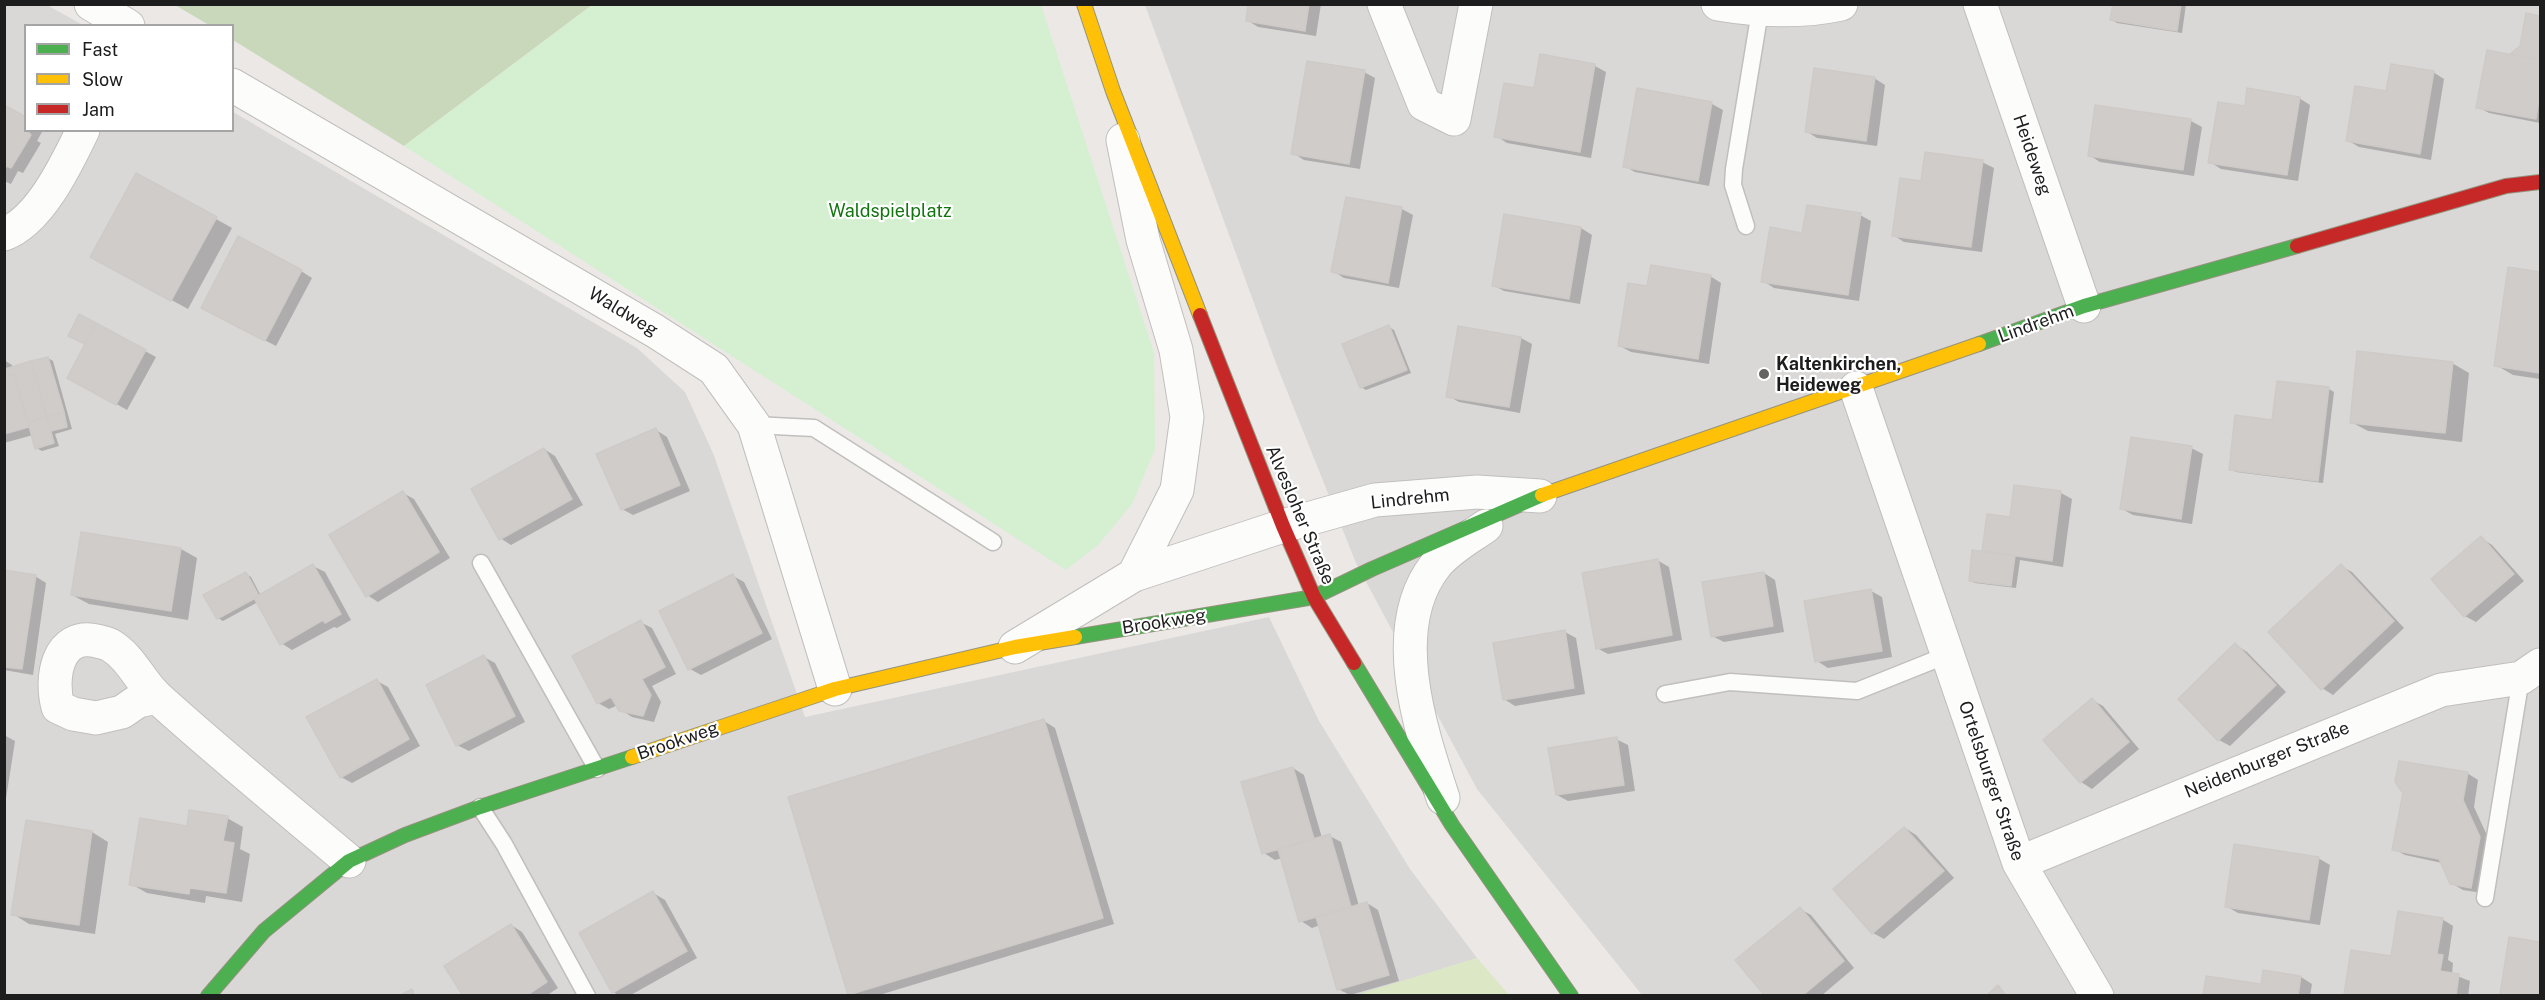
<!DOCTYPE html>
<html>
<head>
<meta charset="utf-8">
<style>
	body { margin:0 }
	#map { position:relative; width:2545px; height:1000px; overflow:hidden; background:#ebe8e5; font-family:"Public Sans",sans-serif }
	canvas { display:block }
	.frame { position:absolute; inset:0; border:6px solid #1d1d1d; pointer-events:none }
	.legend { position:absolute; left:24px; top:24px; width:210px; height:108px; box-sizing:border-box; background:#fff; border:2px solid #a5a5a5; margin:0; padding:8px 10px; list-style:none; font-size:18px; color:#1d1d1d }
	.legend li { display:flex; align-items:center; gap:12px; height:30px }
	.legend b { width:30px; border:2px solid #a5a5a5 }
</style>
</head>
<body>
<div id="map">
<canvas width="2545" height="1000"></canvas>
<div class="frame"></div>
<ul class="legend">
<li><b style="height:8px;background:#4caf50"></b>Fast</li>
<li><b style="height:8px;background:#ffc107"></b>Slow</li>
<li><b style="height:8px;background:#c62828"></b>Jam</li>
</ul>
</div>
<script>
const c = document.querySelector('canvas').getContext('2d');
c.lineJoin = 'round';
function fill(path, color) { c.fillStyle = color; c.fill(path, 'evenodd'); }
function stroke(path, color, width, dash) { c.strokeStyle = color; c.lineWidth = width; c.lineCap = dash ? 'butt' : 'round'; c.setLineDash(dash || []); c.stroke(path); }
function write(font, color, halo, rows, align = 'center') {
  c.font = font + ' "Public Sans",sans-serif'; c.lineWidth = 4.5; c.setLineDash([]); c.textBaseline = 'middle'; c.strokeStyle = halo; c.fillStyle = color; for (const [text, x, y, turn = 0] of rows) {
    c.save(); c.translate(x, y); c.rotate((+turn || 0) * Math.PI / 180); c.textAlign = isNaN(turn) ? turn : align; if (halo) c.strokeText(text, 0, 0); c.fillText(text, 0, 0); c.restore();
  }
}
fill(new Path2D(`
	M5,4L47,5L83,25L26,26V130H232L233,112L637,348L685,392L713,453L805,717L1269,617L1319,721L1410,869L1477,958L1356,996H5Z
	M1145,5H2540V995H1642L1477,789L1356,563L1277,366Z`), '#dad8d7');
fill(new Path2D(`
	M1477,958L1509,995H1356Z`), '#dbe7c5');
fill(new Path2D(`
	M175,5H592L404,146L233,40L232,26L209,25Z`), '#c9d8bb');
fill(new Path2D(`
	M592,5H1041L1154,353L1155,449L1132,504L1098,545L1066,570L404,146Z`), '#d4f0d1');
fill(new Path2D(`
	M1250,4H1321L1316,36L1258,27L1247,20Z
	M2115,4H2186L2182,33L2117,23L2112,20Z
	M2527,15L2540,17V123L2489,113L2478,107L2510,55L2521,47Z
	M1541,56L1595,66L1606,72L1591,158L1507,143L1496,136L1535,90Z
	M1364,72L1375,78L1360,169L1304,160L1293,153Z
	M2433,72L2444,79L2431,160L2359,147L2347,140Z
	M1874,78L1885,85L1877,146L1817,138L1806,131Z
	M1639,90L1712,104L1723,110L1709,186L1635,172L1624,166Z
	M2299,98L2310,105L2298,181L2221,169L2210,162Z
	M4,107L26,130H43L37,141L41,143L23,173L18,171L11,184L4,181Z
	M2191,121L2202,127L2194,176L2100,162L2089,155Z
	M1982,162L1994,168L1982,252L1904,242L1893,235L1922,182Z
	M1348,198L1402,209L1413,215L1399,288L1344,278L1333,271Z
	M1860,215L1871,221L1859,301L1774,288L1763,281L1804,234Z
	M216,219L232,228L188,309L109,266Z
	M1581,228L1592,235L1580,304L1504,291L1493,285Z
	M2510,269L2540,273V379L2513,375L2496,365Z
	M301,271L312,278L276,346L214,314Z
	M1710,276L1721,283L1709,364L1631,352L1620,346L1649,288Z
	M1389,327L1394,330L1411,373L1366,390L1361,387Z
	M1521,338L1532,344L1520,413L1459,402L1448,396Z
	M145,351L156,357L127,410L69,377Z
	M48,358L53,361L72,429L55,434L59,446L42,451L36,448L33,435L4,443V360L12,365L13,368Z
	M2452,363L2469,373L2462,442L2368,431L2351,422Z
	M2279,383L2329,389L2334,392L2323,483L2236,472L2231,469L2273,421Z
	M656,430L667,437L690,491L633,515L622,509Z
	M2191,448L2203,454L2192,524L2133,515L2122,509Z
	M544,449L555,456L583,505L511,545L500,538Z
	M2016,486L2061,493L2072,499L2063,567L2020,560L2016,588L1975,583L1970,580L1990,554L1984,551L2011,519Z
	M403,493L414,499L450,558L378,602L367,595Z
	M82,534L181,549L197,558L188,620L89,604L72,595Z
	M2481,538L2492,545L2524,581L2476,622L2465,616Z
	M1657,560L1669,567L1682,640L1608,654L1597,648Z
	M313,566L325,572L351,620L337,628L334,627L292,650L281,643L258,602L223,621L218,618L246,574L251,577L261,596Z
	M2341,566L2352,572L2404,628L2333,695L2322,688Z
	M4,572L35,576L46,583L33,675L4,670Z
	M1764,573L1775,580L1784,632L1724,642L1712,636Z
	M733,576L744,582L772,639L701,675L690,669Z
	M1871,591L1882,597L1892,657L1828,668L1817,661Z
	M640,622L652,628L676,674L652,686L661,702L654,722L632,717L621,710L618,705L609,709L598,703Z
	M1565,632L1576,638L1585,694L1515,706L1504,699Z
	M2236,645L2247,652L2286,692L2230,746L2219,740Z
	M484,657L495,663L525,722L469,751L457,745Z
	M377,681L388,687L420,746L352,783L341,777Z
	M2092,700L2103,706L2139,749L2092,789L2081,782L2045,740Z
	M1044,721L1055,728L1114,924L876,996L849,994Z
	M4,735L15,741L5,805H4Z
	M1616,739L1628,745L1635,791L1568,801L1557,795Z
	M1293,768L1304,775L1322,838L1330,836L1341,842L1359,906L1367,903L1378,910L1399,981L1350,995L1338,989L1320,925L1312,928L1301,921L1282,858L1275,860L1264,853Z
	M2467,773L2478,780L2474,807L2491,844L2482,893L2463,890L2451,883L2442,863L2405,855L2394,849Z
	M227,818L243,827L240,849L250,854L242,902L206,896L205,903L147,893L131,884L188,827Z
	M27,822L92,832L108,842L95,934L29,924L13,914Z
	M1905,828L1916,835L1954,878L1884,939L1873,933Z
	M2318,858L2330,865L2320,925L2238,913L2226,906Z
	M653,893L665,900L697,958L629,996H620L613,992Z
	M1800,909L1811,915L1854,968L1821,996H1767Z
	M2442,919L2453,926L2448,960L2453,963L2452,974L2470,981L2468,996H2350L2346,993Z
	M511,925L522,932L558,988L546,996H465Z
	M2510,938L2540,943V996H2505L2502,994Z
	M2301,977L2312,984L2310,996H2205Z`), '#0003');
const building = new Path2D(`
	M1248,4H1309L1305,31L1246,21Z
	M2113,4H2181L2177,31L2110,20Z
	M2526,13L2540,16V60L2510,54L2520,46Z
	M2487,50L2540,60V94L2536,119L2476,108Z
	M1540,54L1595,64L1580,152L1494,137L1504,83L1534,88Z
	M1307,61L1365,70L1349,164L1291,154Z
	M2391,64L2434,71L2420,154L2346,141L2355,86L2386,91Z
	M1814,68L1875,77L1866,141L1805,132Z
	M1637,88L1712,102L1698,181L1623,167Z
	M2247,88L2300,97L2287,175L2208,163L2218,102L2245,106Z
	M4,105L26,117V130L31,135L11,168L7,166L4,170Z
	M2095,105L2191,119L2183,170L2088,156Z
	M1925,152L1983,160L1971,247L1892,236L1900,178L1921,181Z
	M136,173L217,217L171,301L90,257Z
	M1346,197L1402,207L1388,283L1331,272Z
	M1807,205L1861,213L1848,295L1761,282L1770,227L1802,233Z
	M1504,214L1581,227L1569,299L1492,286Z
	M238,236L302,270L265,341L201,308Z
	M1651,265L1711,275L1698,359L1618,346L1628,283L1647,286Z
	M2508,267L2540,272V373L2494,366Z
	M79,314L96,323L85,344L68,336Z
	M96,323L146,350L116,405L67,378Z
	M1389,325L1407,370L1360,388L1342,344Z
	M1458,326L1521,337L1509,407L1446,397Z
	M2357,351L2453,362L2445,433L2350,423Z
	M48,357L64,412L47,417L31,361Z
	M31,361L47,417L28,422L14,374L6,376L5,369Z
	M4,368L6,376L14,374L29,427L4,434Z
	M2277,381L2329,387L2318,481L2229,470L2235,415L2272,420Z
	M64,412L67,427L51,431L47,417Z
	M47,417L54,443L35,449L28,422Z
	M656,428L680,485L621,510L596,454Z
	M2131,437L2192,446L2181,519L2120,509Z
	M544,448L572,499L499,540L471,489Z
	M2014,485L2061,491L2052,561L1982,551L1987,514L2010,517Z
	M403,491L439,552L366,597L329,535Z
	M81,532L181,548L171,611L71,595Z
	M2481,536L2514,574L2464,617L2431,579Z
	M1972,550L2015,556L2011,586L1969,581Z
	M1658,559L1672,635L1596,649L1582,573Z
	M313,564L341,614L325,623L323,620L280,645L254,598Z
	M2341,564L2394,621L2321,690L2268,632Z
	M4,570L36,575L22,669L4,667Z
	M246,572L259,596L217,619L203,595Z
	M1764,572L1773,626L1711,637L1702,582Z
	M733,574L762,633L688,670L659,611Z
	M1871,589L1882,651L1815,662L1804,601Z
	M641,620L665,667L642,679L651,695L643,716L619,711L611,697L597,704L572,656Z
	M1565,630L1574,688L1503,700L1493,643Z
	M2235,643L2276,685L2218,741L2178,699Z
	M484,655L515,716L456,746L426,685Z
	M377,679L409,739L340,778L306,717Z
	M2092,698L2129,742L2080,783L2043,740Z
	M1044,719L1103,918L848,995L788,797Z
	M1617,737L1624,785L1556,795L1548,748Z
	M2399,761L2468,772L2463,800L2480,837L2471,888L2450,884L2439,859L2392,850L2403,793L2395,782Z
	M1293,767L1314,839L1262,854L1241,782Z
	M189,810L228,816L223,841L234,843L226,893L190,888L189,894L129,885L140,818L187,826Z
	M26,820L92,831L79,925L11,915Z
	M1904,827L1944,871L1872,934L1833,889Z
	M1330,834L1351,907L1299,922L1278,849Z
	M2234,844L2319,857L2309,920L2225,907Z
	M653,891L687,951L612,993L579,933Z
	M1367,902L1389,975L1337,990L1316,917Z
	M1800,907L1844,961L1802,996H1765L1735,960Z
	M2398,911L2443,918L2437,954L2443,955L2440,971L2459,974L2456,996L2344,994L2351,950L2391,956Z
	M511,924L547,982L526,996H463L444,966Z
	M2509,937L2540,942V996L2500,994Z
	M2263,970L2301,976L2298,996H2203L2206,976L2261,984Z
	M1998,985L2006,996H1986Z
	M412,989L415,996H399Z`);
fill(building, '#d0ccca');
stroke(building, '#cecac7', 1.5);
const lane = new Path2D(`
	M1746,226L1733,185L1734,169L1760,11
	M754,425L814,428L993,542
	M481,563L597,769
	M1665,694L1730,682L1857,691L1947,655
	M480,807L504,844L587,996
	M2485,898L2521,678`);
const street = new Path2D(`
	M91,4L128,26
	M1384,4L1424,104L1454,119L1476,4
	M1718,4C1759,11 1799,13 1841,4
	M1980,4L2084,306
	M232,85L655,331L714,369L754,425L835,689
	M1123,140L1143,240L1176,350L1187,417L1177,490L1134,575
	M4,234C40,221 67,163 83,130
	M1856,388L2019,863L2097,996
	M1015,647L1134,575L1283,526L1375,500L1477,492L1540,496
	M157,697L138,701L122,712L96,718L73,714L58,707C50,678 57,632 97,641C101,642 106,643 110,645C132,658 140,682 158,698C220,754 285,807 349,861
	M1443,798C1421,731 1386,629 1435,566C1447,550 1469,538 1486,526
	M2019,863L2441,690L2521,678L2540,665`);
const fast = new Path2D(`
	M1979,344L2084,306L2297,246
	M1075,637L1314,597L1372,569L1542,495
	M1354,663L1452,825L1571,996
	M208,996L264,931L349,861L405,835L480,807L632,757`);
const slow = new Path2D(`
	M1084,4L1113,91L1200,315
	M1542,495L1979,344
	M632,757L835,689L1015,647L1075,637`);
const jam = new Path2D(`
	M2297,246L2506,186L2540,182
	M1200,315L1283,526L1314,597L1354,663`);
stroke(lane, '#c1bfbe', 19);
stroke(street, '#c1bfbe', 35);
stroke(fast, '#94937e', 16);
stroke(slow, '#94937e', 16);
stroke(jam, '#94937e', 16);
stroke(lane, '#fcfcfb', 16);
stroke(street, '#fcfcfb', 33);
stroke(fast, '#4caf50', 14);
stroke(slow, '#ffc107', 14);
stroke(jam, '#c62828', 14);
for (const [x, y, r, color] of [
	[1764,374,6,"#656463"]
]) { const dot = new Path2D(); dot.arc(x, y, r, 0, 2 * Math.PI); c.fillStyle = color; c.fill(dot); stroke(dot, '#fff', 2); }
write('18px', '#1d1d1d', '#fff', [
	["Heideweg",2032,155,71],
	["Waldweg",623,312,31],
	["Lindrehm",2036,324,-20],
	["Lindrehm",1410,499,-6],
	["Alvesloher Straße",1300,515,67],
	["Brookweg",1164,622,-9],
	["Brookweg",678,741,-19],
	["Neidenburger Straße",2267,760,-22],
	["Ortelsburger Straße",1991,781,71]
]);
write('18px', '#137510', '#fff', [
	["Waldspielplatz",890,211]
]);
write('bold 18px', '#1d1d1d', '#fff', [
	["Kaltenkirchen,",1776,364],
	["Heideweg",1776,385]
], 'left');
</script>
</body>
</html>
